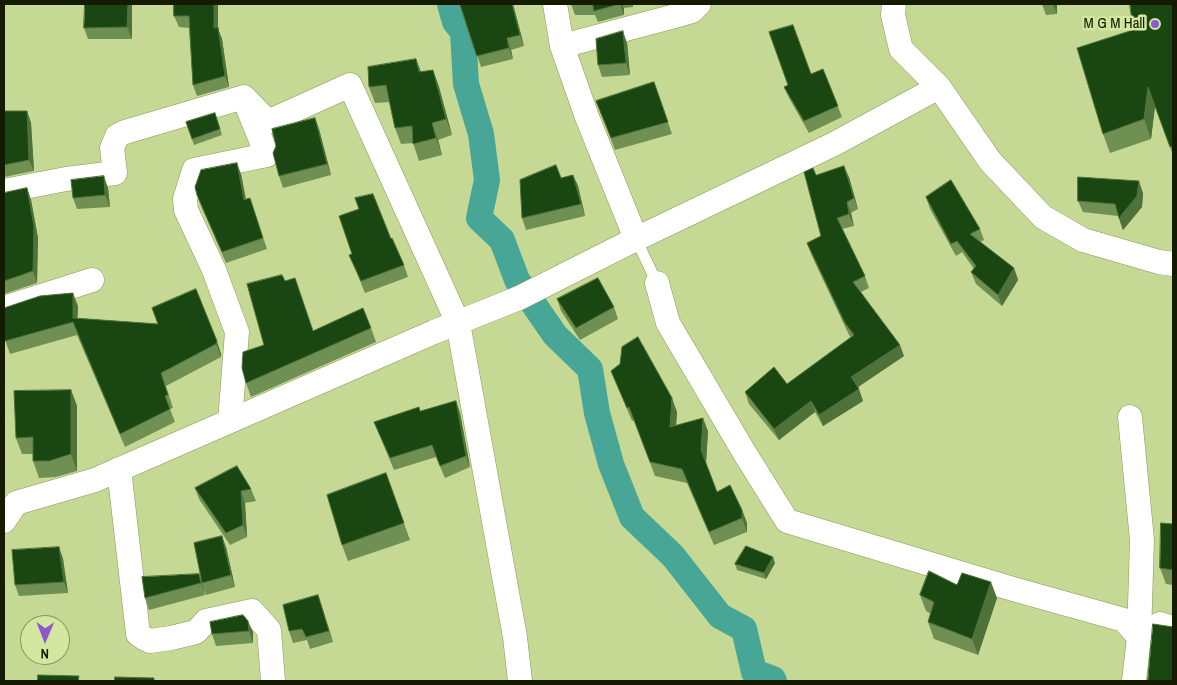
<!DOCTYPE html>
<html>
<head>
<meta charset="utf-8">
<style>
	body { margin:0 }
	#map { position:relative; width:1177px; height:685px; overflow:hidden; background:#c6d994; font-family:"Archivo Narrow",sans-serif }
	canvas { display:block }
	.frame { position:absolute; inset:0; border:5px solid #151b01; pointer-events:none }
	.north { position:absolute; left:20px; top:615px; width:50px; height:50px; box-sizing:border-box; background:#d3e7a0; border:1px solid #879560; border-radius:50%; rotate:181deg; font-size:14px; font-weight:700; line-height:20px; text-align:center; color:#151b01 }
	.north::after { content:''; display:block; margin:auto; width:18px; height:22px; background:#8c58d0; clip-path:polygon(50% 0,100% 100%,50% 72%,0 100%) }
</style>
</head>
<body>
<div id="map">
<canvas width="1177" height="685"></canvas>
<div class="frame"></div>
<div class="north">N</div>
</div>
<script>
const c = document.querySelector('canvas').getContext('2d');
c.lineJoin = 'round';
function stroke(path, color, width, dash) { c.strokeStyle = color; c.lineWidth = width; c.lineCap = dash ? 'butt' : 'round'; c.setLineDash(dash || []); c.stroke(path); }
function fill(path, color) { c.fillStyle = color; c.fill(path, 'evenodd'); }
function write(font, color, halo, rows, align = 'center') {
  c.font = font + ' "Archivo Narrow",sans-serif'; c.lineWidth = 5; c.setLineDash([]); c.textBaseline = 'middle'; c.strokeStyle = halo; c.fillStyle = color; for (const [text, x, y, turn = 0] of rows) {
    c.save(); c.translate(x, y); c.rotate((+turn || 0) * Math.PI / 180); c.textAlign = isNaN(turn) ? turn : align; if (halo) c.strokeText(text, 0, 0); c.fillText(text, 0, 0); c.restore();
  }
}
stroke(new Path2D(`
	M450,4L455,22L463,32L466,84L481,134L487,180L479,218L502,240L517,280L555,335L590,369L597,413L611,464L632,517L673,556L720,616L744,629L754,672L773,679L774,681`), '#47a696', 26);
const lane = new Path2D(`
	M636,239L657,283`);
const street = new Path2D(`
	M555,4L562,46L587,117L636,239
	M894,4L893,15L901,49L939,87L990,161L1043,217L1083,240L1159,262L1173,264
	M562,46L675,16L692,11L699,4
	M4,191L66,179L115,173L112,148L117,136L125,132L244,97L268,122L350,85L458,323L515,637L520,681
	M657,283L668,323L744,452L787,521L1013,589L1124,620L1139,637L1134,681
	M4,308L92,280
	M1130,417L1142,540L1139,637
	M230,421L237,332L214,270L186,210L185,199L194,170L267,155L247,106
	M119,469L138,634L144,638L150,641L171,638L196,632L206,621L252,611L269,630L273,681
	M4,521L16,503L95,480L434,332L519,298L636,239L834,144L939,87
	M1139,637L1160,624L1173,628`);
stroke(lane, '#879855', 12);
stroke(street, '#879855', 25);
stroke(lane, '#fff', 11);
stroke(street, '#fff', 24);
fill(new Path2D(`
	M132,4V39H88L84,28Z
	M174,4L218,29L222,39L229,87L197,96L193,85L189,28L179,27L174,16Z
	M460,4H513L524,46L511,50L513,59L481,67Z
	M571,4H633V7L624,8V15L598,22L595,15H575Z
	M1042,4H1057V14L1046,15Z
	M1173,4V155L1155,106L1151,139L1110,153L1103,134L1133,30Z
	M627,43L630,75L602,77L598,65Z
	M416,59L421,72L433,70L439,87L452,135L438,140L442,155L419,161L413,143L401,144L395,128L389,102L375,103L369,87Z
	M823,69L842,117L809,133L789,98L784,87Z
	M654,82L672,134L615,150L596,101Z
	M4,111H27L31,123L34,171L4,177Z
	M215,113L222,135L194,145L186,122Z
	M315,118L319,129L331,175L283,188L279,176Z
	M241,174L246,199L250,198L267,249L226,263L201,206L197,195Z
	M573,175L578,186L585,216L526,230L522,218L561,178Z
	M816,175L849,177L858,209L851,213L854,226L842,229L865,276L869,288L861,292L904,356L858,387L863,401L823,426L815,412L779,440L749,404L745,392L787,384L851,337L849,335L811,254L807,243L821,236Z
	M27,188L31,200L38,238L37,283L4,294V193Z
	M108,188L110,207L77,209L73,198Z
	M1143,193L1142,207L1123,230L1118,216L1083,212L1078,201Z
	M926,197L980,229L984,240L980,242L1014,268L1018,280L1002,306L976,284L971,272L974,269L962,252L956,256L930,209Z
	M391,239L404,265L408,277L365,293L354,266L349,255Z
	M285,281L313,331L371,328L376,342L251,397L246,383L264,345Z
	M196,289L221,354V357L166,386L173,408L170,409L175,422L125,447L77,335L10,354L4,337L78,306L77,318L158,324Z
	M557,299L614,307L618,319L580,340L561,311Z
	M611,371L677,412L676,425L708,431L706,463L717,492L742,510L747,523V532L714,545L687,483L655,476L634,420L632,421Z
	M71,390L77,406V471L56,477L39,478L33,461V454H22L16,438Z
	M456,401L460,413L470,467L445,478L436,457L394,470L374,422L421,411Z
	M386,473L410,540L348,561L342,545Z
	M195,488L251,489L256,501L245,503L247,537L230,545L199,499Z
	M1173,524V585L1166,584L1160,568Z
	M59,547L63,559L68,593L19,596L15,585Z
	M226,547L235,587L206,595L204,589L205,595L149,610L145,598L201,579Z
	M775,563L766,579L737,570L735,564Z
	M957,585L997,598L978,655L934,639L928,622L931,614L926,611L920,595Z
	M318,595L333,642L310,649L307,640L293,643L289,631Z
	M210,622L253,632V643L216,646L212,634Z`), '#709053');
fill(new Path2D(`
	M128,4H132V39L127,27Z
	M214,4H218V29L222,39L229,87L225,76L214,28Z
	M512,4H513L524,46L520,35Z
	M620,4H622L624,8V15Z
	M1053,4H1057V14Z
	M623,31L627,43L630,75L626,63Z
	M507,38L511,50L513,59L509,48Z
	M416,59L422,75L419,72Z
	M433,70L439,87L452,135L446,119Z
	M1148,87L1155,106L1151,139L1144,119Z
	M27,111L31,123L34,171L29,160Z
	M315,118L319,129L331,175L327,164Z
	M432,123L438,140L442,155L436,138Z
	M237,163L241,174L248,211L244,200Z
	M844,166L849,177L858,209L854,198Z
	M573,175L578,186L585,216L581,204Z
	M104,176L108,188L110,207L105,195Z
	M1139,181L1143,193L1142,207L1123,230L1119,218Z
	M27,188L31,200L38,238L37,283L33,271Z
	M847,202L851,213L854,226L849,214Z
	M1014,268L1018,280L1002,306L998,295Z
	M73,293L78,306L77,331L73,318Z
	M217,341L221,354V357L216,344Z
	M900,345L904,356L855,389L851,377Z
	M859,389L863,401L823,426L819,415Z
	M71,390L77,406V471L71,454Z
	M672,398L677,412L675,440L670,427Z
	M456,401L460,413L470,467L466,456Z
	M811,401L815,412L779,440L774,429Z
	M703,418L708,431L706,463L701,450Z
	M241,491L245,503L247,537L243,525Z
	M742,510L747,523V532L742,518Z
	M222,536L226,547L235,587L231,575Z
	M59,547L63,559L68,593L64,582Z
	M773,557L775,563L766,579L764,573Z
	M199,574L202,583L205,595L201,583Z
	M991,582L997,598L978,655L972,639Z
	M318,595L322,607L333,642L329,631Z
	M248,621L253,632V643L249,631Z`), '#4e7239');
const building = new Path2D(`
	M85,4H128L127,27L84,28Z
	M174,4H214V28L218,27L225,76L193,85L189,16H174Z
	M460,4H512L520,35L507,38L509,48L477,56Z
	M593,4H620L594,11Z
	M1130,4H1173V146L1170,147L1148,87L1144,119L1103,134L1077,48L1133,30Z
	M793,25L811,74L823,69L838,106L804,121L784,87L788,85L769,32Z
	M623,31L626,63L598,65L596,39Z
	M416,59L419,72L433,70L446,119L432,123L436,138L413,144L412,126L395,128L386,85L369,87L368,67Z
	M654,82L668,122L611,138L596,101Z
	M4,111H27L29,160L4,165Z
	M215,113L220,129L192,139L186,122Z
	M315,118L327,164L279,176L273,153L276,146L272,129Z
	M237,163L244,200L250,198L263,238L222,252L197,195L195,187L201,170Z
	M556,165L561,178L573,175L581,204L522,218L520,180Z
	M844,166L854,198L847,202L849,214L837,218L865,276L853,282L900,345L851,377L859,389L819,415L811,401L774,429L745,392L774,367L787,384L854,335L845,323L807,243L821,236L804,172L813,168L816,175Z
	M104,176L105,195L73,198L71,180Z
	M1078,177L1139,181L1137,196L1119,218L1115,204L1078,201Z
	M951,180L980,229L970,234L1014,268L998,295L971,272L976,266L957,241L951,244L926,197Z
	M27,188L34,226L33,271L4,281V193Z
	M373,194L391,239L392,238L404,265L361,281L349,255L352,254L339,216L359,209L355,198Z
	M282,275L285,281L295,278L313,331L363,308L371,328L246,383L242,368L243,352L264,345L247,284Z
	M598,278L614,307L576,328L557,299Z
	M196,289L217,341L216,344L161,373L168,395L165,396L170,409L120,434L73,322L5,341L4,337V308L40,296L73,293V318L158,324L152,308Z
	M638,337L672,398L670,427L703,418L701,450L717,492L730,485L742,510V518L709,532L682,469L650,462L629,407L627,408L611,371L620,364L622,347Z
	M71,390V454L49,461H33V437L16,438L14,391Z
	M456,401L466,456L440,466L432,445L390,458L374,422L419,407L420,411Z
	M237,466L251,489L241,491L243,525L226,533L195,488Z
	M386,473L404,523L342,545L327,495Z
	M1161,523L1173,524V570L1160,568Z
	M222,536L231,575L202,583L194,543Z
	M746,546L773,557L764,573L735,564Z
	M59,547L64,582L15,585L12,550Z
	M929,571L957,585L962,573L991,582L972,639L928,622L934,602L920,595Z
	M199,574L201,583L145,598L142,577Z
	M318,595L329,631L306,637L302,629L289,631L283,605Z
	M243,615L248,621L249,631L212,634L210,622Z
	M1153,624L1173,627V681H1148Z
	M38,675L79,676L78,681H38Z
	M115,677L154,678V681H115Z`);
fill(building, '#1a4612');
stroke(building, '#4e7239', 1);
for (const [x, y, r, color] of [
	[1155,24,5,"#8c58d0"]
]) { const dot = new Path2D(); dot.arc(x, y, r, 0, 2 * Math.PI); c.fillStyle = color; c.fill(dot); stroke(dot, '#d3e7a0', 2); }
write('15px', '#151b01', '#d3e7a0', [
	["M G M Hall",1145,24]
], 'right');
</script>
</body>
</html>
